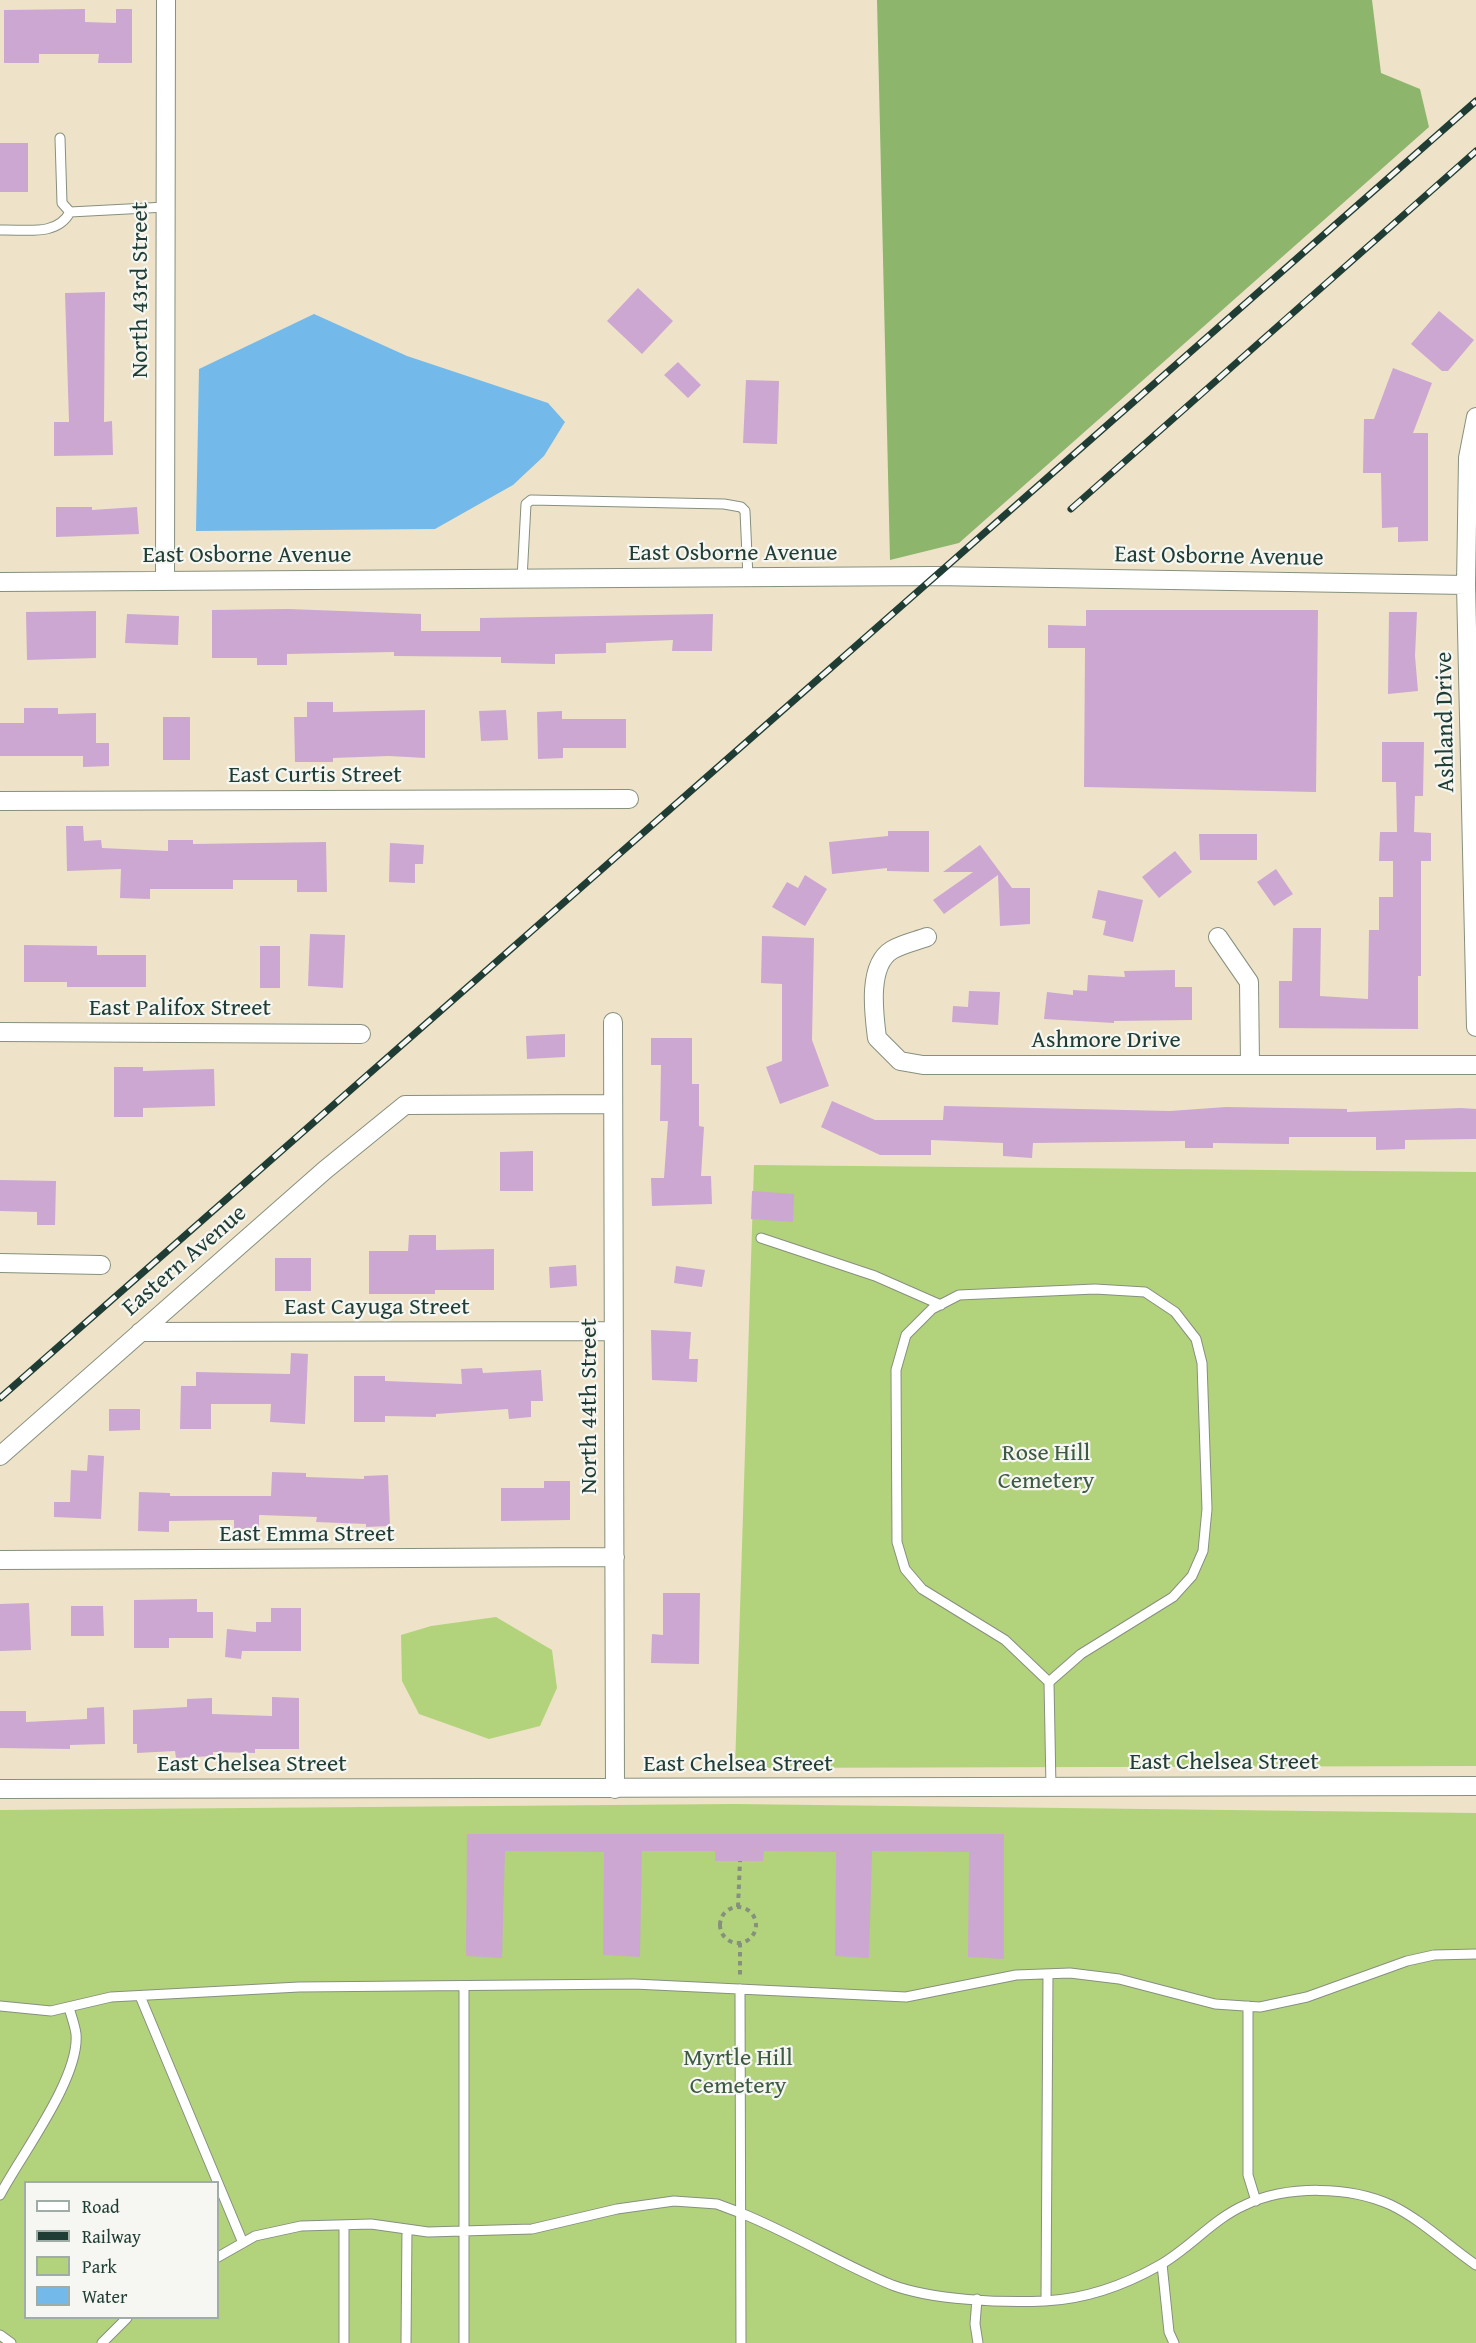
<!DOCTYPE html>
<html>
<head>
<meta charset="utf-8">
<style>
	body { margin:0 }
	#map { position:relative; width:1476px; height:2343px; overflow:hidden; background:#eee3c8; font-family:"Gentium Book Plus",serif }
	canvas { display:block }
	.legend { position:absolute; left:24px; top:2181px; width:195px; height:138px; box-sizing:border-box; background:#f6f6f2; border:2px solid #a0aca6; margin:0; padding:8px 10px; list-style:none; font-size:18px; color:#1f3d34 }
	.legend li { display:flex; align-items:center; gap:12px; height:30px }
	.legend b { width:30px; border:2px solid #a0aca6 }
</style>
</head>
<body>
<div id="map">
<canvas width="1476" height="2343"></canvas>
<ul class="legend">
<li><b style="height:8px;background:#fff"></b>Road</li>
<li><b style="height:8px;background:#1f3d34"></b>Railway</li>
<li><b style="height:16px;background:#b2d37c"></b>Park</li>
<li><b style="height:16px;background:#73b9ea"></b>Water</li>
</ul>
</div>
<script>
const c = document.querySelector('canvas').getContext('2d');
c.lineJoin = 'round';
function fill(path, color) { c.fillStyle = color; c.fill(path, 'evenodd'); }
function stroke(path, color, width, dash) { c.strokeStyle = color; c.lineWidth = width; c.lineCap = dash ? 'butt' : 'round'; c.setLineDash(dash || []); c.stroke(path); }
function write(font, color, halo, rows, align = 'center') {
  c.font = font + ' "Gentium Book Plus",serif'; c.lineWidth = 4.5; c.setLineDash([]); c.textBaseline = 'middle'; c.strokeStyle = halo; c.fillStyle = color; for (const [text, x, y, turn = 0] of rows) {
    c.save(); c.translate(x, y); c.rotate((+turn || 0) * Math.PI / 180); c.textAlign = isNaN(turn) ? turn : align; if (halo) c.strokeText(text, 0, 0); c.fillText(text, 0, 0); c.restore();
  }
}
fill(new Path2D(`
	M754,1165L1476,1172V1766L735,1768Z
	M496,1617L552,1650L557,1688L540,1726L489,1739L419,1714L402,1681L401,1635L431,1626Z
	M734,1804L1476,1813V2343H0V1810ZM26,2182H218V2318H26Z`), '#b2d37c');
fill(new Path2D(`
	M877,0H1372L1381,73L1420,89L1429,127L959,543L890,560Z`), '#8db56c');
fill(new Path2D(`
	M314,314L407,356L548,403L565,422L544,456L513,485L435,529L196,531L199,369Z`), '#73b9ea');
fill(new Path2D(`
	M85,9V22L116,23V9H132V63H98L99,54H39V63H4V10Z
	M0,143H28V192H0Z
	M638,288L673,321L642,354L607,321Z
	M105,292L104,422L112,421L113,455L54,456V422H69L65,293Z
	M1439,311L1474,340L1448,371H1442L1411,344Z
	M678,362L701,385L688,398L664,375Z
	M1393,368L1432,383L1413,433H1428V541L1398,542V527L1382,528L1381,473H1363L1364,419H1374Z
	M746,380L779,381L777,444L743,443Z
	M56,507H92V510L137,507L139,534L56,537Z
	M288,609L421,614V631H480V618L713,614L712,651H672L673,640L606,643V653L555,654V664L501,663V657L394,656V652L287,654V665H257V658H212V610Z
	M1086,610H1318L1316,792L1084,787L1085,648H1048V625L1086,626Z
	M96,611V658L27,660L26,612Z
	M1389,612H1417L1415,656L1418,691L1388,694Z
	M127,614L179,616L178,645L125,643Z
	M307,702H333V712L425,710V758L389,756L333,758V762H295L294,717H307Z
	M24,708H58V714L96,713V743H109V766L83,767V756H0V723H24Z
	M506,710L508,740L481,741L479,711Z
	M562,711V719H626V748H563V758L538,759L537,712Z
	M163,717H190V760H163Z
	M1382,742H1424L1423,796H1415L1414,832L1431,833V861H1421V976H1418V1029L1279,1028V981H1292L1293,928H1321L1320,996L1368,999L1369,930H1379V897H1393V861H1379L1380,832H1397L1396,782H1382Z
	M66,826H83L84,841L101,840L102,848L168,851V840H193V844L326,842L327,892H297V880H233V889H150V899L120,898L121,869L67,871Z
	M888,831H929V872L887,871V868L832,874L829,842L888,836Z
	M1199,834H1257V860H1200Z
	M390,843L424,845L423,864H415V883L389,882Z
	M980,845L1012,888H1030V924L1000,926L998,875L944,914L933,900L973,872H943Z
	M1175,851L1192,872L1159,898L1142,877Z
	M1276,869L1293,894L1274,906L1257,882Z
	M805,875L827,889L805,926L772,907L787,882L798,888Z
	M1098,890L1143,900L1133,942L1103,935L1106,921L1092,918Z
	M310,934L345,935L343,988L308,986Z
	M762,936L814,938L812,1040L829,1086L780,1104L766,1067L782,1061V984L761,983Z
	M24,945L97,946V955H146V987H67V982H24Z
	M260,946H280V988H260Z
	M1175,970V987H1192V1020L1114,1021V1023L1044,1019L1047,992L1073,995V990L1087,991L1088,975L1125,977L1124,971Z
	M969,991L1000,992L998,1025L952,1022L953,1006L968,1007Z
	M565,1034V1057L527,1059L526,1036Z
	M651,1038H692V1084H699V1126L704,1127L701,1176H711L712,1204L652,1206L651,1178H664L668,1121H660L661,1065H651Z
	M114,1067H143V1071L214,1069L215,1106L143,1108V1117H114Z
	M832,1101L875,1120H943L944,1106L1170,1111L1226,1107L1347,1109V1112L1461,1108L1476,1109V1139L1405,1140V1149L1376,1150V1137H1289V1144L1213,1143V1148H1185V1141L1033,1143L1032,1158L1003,1156V1143L931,1140V1155H880L821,1127Z
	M533,1151V1191H500V1152Z
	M0,1180L56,1181L55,1225H37V1212L0,1211Z
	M752,1191L794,1194L793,1222L751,1219Z
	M409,1235H436V1250L494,1249V1290H435V1294H369V1251H408Z
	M275,1258H311V1291H275Z
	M576,1265L577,1286L550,1288L549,1267Z
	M676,1266L705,1270L702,1287L674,1283Z
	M651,1330L691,1332L689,1359H698L697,1382L652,1380Z
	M291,1353L308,1354L305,1424L270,1422L271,1404H211V1429H180L181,1386H196V1372L290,1374Z
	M482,1368L483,1373L541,1370L543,1401H531V1417L509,1419L508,1409L436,1414V1417L385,1416V1422H354V1376H385V1381L462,1384L461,1369Z
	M109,1409H140V1430L109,1431Z
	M88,1455L104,1456L101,1519L54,1517V1502H70L71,1470L87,1471Z
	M272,1472L306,1473V1477L364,1479V1476L388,1475L390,1526L366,1527V1524L316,1522L317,1517L259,1515V1529H234V1520L169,1521V1532L138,1531L139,1492L170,1493V1496H271Z
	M544,1481H570V1520L501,1521V1488H544Z
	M663,1593H700L699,1664L651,1663L652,1634L663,1635Z
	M197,1599V1612H213V1638H169V1648H134V1600Z
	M29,1603L31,1650L0,1651V1604Z
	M71,1606H103L104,1636H71Z
	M271,1608H301V1651H242L241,1659L225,1657L227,1629L256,1632V1622H271Z
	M272,1697L299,1698V1749H255V1753L213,1752V1756L176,1758L175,1751L137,1753V1744H133V1710L187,1707V1699L212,1698V1714L272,1716Z
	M104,1707L105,1744L70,1745V1749L0,1748V1711H26V1722L87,1719V1708Z
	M467,1834H1004V1959L968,1957L969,1852L872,1851L869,1958L835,1956L836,1852L764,1851L763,1861H715V1851H642L640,1957L603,1955L604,1852L505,1851L502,1958L466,1956Z`), '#cca7d1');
const lane = new Path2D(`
	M60,138L62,203L70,212L166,207
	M0,230C25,229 57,237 70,212
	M522,579L526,504L531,500L724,504L741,507L745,511L748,578
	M761,1238L875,1276L941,1305
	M1049,1682L1081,1654L1173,1597L1192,1576L1203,1551L1207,1509L1202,1363L1196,1339L1175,1312L1145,1292L1095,1289L959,1295L932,1309L906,1335L896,1370L897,1542L905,1569L922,1589L1005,1640L1049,1682L1051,1788
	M464,1986V2343
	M740,1989L741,2343
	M140,1996L243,2243
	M0,2006L51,2011L111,1997L299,1987L634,1984L906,1997L1016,1975L1070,1973L1119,1979L1215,2004L1260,2007L1307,1997L1407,1961L1434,1955L1476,1954
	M1248,2006V2175L1256,2201
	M0,2195C21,2155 80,2078 76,2034C75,2025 71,2016 69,2007
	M218,2257L255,2236L301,2226L371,2224L428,2232L532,2229L617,2209L674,2201L717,2204L741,2213C793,2234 841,2264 892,2285C932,2300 1002,2303 1045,2301C1085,2299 1125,2285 1160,2265C1190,2248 1213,2219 1245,2205C1287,2185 1350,2186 1391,2205C1422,2220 1448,2246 1476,2265
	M1162,2264L1169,2332L1174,2343
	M977,2299L975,2324L978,2343
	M1046,2301L1048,1974
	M0,2335L11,2343
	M102,2343L127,2318
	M344,2343V2225
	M406,2343L407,2229`);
const street = new Path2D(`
	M1476,417L1468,458L1466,585L1476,1027
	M165,580L166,0
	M0,582L934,576L1466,585
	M0,801L629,799
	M927,937C916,941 902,944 892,950C867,965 874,1014 877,1038L900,1061L923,1065H1476
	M1218,937L1249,982L1250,1064
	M613,1022L615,1789
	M0,1032L361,1034
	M0,1263L101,1265
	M140,1332L614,1331
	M0,1456L325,1170L405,1105L613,1104
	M0,1560L615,1557
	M0,1789L1476,1786`);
stroke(lane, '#86907e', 11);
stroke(street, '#86907e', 20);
stroke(new Path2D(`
	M720 1925a18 18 0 1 1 36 0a18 18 0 1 1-36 0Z
	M738,1907L740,1861
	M740,1943V1976`), '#86907e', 4, [4.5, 4.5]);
stroke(lane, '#fff', 9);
stroke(street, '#fff', 18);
const rail = new Path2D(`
	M1071,509L1476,151
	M0,1398L1476,101`);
stroke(rail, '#1f3d34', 7);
stroke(rail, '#f6f6f2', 4.5, [14]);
write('24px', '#1f3d34', '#f6f6f2', [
	["North 43rd Street",141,290,-90],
	["East Osborne Avenue",733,554],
	["East Osborne Avenue",247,556],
	["East Osborne Avenue",1219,557,1],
	["Ashland Drive",1446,722,-91],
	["East Curtis Street",315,776],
	["East Palifox Street",180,1009],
	["Ashmore Drive",1106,1041],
	["Eastern Avenue",185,1261,-41],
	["East Cayuga Street",377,1308],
	["North 44th Street",590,1406,-90],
	["East Emma Street",307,1535],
	["East Chelsea Street",1224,1763],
	["East Chelsea Street",252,1765],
	["East Chelsea Street",738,1765]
]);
write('24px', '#3c5b42', '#f6f6f2', [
	["Rose Hill",1046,1454],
	["Cemetery",1046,1482],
	["Myrtle Hill",738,2059],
	["Cemetery",738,2087]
]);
</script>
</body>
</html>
